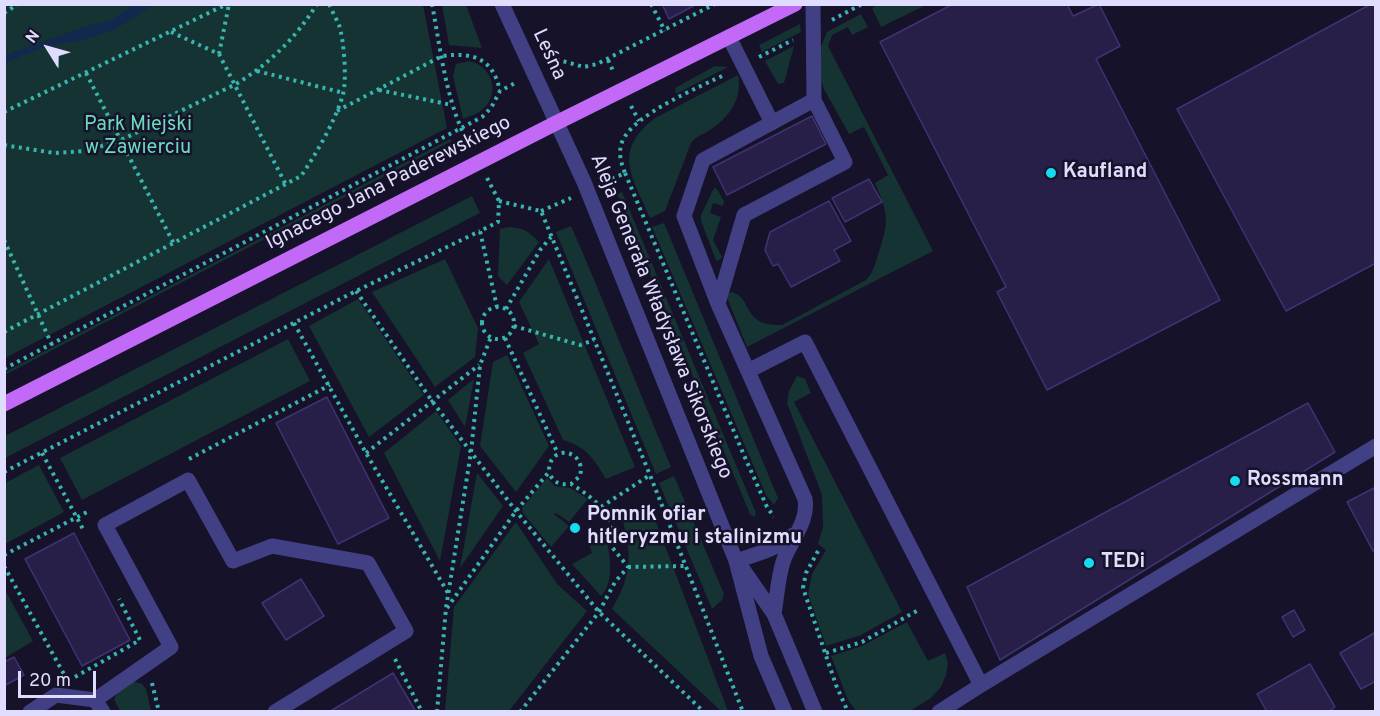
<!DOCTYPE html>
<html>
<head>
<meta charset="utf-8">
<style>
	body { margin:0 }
	#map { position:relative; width:1380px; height:716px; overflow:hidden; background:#161229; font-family:Overpass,sans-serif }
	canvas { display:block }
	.frame { position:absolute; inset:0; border:6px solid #e0dcfd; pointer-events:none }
	.north { position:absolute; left:18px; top:18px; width:60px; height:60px; -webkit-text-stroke:4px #161229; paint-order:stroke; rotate:307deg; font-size:16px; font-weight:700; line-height:24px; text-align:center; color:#e0dcfd }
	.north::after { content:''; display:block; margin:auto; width:21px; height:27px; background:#e0dcfd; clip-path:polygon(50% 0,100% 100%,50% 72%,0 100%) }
	.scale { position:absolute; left:18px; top:671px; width:78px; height:27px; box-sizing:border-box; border:3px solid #e0dcfd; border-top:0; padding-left:8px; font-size:18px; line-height:21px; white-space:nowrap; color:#e0dcfd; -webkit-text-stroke:4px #161229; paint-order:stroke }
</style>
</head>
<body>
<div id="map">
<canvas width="1380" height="716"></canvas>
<div class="frame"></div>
<div class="north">N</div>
<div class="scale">20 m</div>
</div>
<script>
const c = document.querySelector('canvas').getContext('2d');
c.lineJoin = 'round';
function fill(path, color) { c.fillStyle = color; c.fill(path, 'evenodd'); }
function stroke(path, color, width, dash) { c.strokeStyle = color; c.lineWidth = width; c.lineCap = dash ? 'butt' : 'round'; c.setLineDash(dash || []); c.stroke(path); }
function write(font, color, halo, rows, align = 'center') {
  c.font = font + ' Overpass,sans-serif'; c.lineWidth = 5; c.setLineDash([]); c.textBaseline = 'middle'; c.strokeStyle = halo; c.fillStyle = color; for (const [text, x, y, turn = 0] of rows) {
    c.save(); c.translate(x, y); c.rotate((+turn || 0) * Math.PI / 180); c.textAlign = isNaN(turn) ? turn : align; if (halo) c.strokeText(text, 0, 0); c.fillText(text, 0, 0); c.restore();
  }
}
fill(new Path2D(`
	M5,5H423L447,128L5,358Z
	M442,5H466L482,48L449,45Z
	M878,5V4L926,5L881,27L872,8Z
	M861,14L868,27L852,35L848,27L832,35L828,46L933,251L747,347L728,300V294L731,292C753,296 741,327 782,325L866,280C873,273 875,264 878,255C889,221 889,216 875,183L888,175L864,127L849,134L824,89L820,77V49L827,32Z
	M800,24L801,32L762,52L759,45Z
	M794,46L784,83L778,84L765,61Z
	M469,61C491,65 501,92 484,108C479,114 470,116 463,119L453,76L456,64Z
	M715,66L728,67L676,94L675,88Z
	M738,75C743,100 728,119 707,132C701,135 695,137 691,143L665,211L650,218C633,177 611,152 655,118Z
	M450,139L452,141L5,375V372Z
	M714,188L717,189L724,201L723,206L713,203L710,213L721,217L713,240L722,257L718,261L716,260L701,221V215Z
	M622,192L756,513L754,517L750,514L617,194Z
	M472,196L480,213L5,458V436Z
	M664,223L778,498L774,505L766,495L652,227Z
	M571,226C606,305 637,387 671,467L656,474L556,232Z
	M509,227C523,228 529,231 539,242L507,285L498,276L500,229Z
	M445,259L478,328L475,357L435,387L372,292Z
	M549,259L635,467L606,479C593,458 588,448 563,440L523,353L539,344L519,302Z
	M358,299L424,395L369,437L309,326Z
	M288,339L310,381L82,500L60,458Z
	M507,355L549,446L516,492L480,446L493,362Z
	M797,376L805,379L811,393L794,402L902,612L861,635L826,646L808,594L812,574L826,550L818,544L823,527L822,495L787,403L789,391Z
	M474,379L465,427L448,400Z
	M436,411L461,446L440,561L384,453Z
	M39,465L64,512L5,544V483Z
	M477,473L503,506L460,568Z
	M674,476L724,594L722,600L712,609L659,483Z
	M547,478L555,486L570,488L588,499L569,522L556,513L554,514L569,526L551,547L523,513L522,508Z
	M649,504L728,711H721L612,609C633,573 632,554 621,514Z
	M516,522L557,584L587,611L509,711H445L454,607Z
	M605,529C608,550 617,579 601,596L572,564L592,553L587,537Z
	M4,588L33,641L5,658H4Z
	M907,622L928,661L945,653L948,663L946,675L941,687L931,698L910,711H856L848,700L831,656L862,646Z
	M132,681L142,684L146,689L151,711H120L114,699L120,689Z`), '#153332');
fill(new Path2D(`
	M135,4L153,5L116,29L84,40L44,47L5,63V55L87,26L111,20Z`), '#12294d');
const building = new Path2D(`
	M662,4H697L669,19Z
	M953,4H1067L1073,16L1099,4L1120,46L1096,59L1220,300L1047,390L997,292L1006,287L880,42Z
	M1371,4H1376V263L1286,311L1177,109Z
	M812,116L826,144L727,195L713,167Z
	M869,179L882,202L845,222L832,198Z
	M829,201L851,241L834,250L840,261L791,287L778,264L773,266L765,250L770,232Z
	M327,397L389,518L338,544L276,423Z
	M1308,403L1335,452L1000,660L967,587Z
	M1376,487V550L1373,551L1347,502Z
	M74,533L130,640L82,666L25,559Z
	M301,579L324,616L286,640L262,603Z
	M1294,610L1305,630L1293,637L1282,617Z
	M1376,632V681L1361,689L1340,653Z
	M14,657L24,675L4,686V662Z
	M1310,664L1335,707L1328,712H1267L1257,694Z
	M393,673L416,712H329Z`);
fill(building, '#281f49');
stroke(building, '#3f3374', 1.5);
stroke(new Path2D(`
	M432,4C441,52 446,102 469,145
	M651,4L665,31
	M4,13L18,4
	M832,20L862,4
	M171,32L219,54L286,185
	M219,54L229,4
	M759,57L793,40
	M608,60L614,73
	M550,65L559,60L584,67L597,64L715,4
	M257,71L344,93
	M86,73L174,244
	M379,90L452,105
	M631,106L639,121
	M337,111L442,56C473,52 493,58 500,91
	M4,112L227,4
	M4,145L54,153L85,151L121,140L236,84C269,64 296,38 317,4
	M625,173L743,453L767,507L774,517
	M487,178L499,201L498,222L480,231L497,307
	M605,182L625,173C621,163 618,153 622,142C633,114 700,87 726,74
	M499,201L541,211L650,475L743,712
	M541,211L571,198
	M4,240L52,345
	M356,291L432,401L516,511L599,612L704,712
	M482 323a16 16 0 1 1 32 0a16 16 0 1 1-32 0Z
	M506,309L540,250L551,237
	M294,323L366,453L448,593
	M514,326L580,345L594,340
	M4,332L301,176C315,156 337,118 343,94C347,79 344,40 339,25C336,18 332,11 329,4
	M505,338L558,454
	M4,369L482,117L491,108L500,91L517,82
	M42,453L84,531
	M366,453L479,365
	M189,459L330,385
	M4,472L356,291L480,231
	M601,507L650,475
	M818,551L806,573L803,588L836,685L848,712
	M4,555L89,511
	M4,566L65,676
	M628,567L686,566
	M447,608L516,511L549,472C548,443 587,449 580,476L571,484C560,485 553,483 549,472
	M826,653L862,642L920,609
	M395,659L422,712
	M75,677L140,640L119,599
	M152,683L159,712
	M437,712L446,608L471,452L480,365L491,337
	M520,712L599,612L615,582L628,567L612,547C614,514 597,500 571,484`), '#38b5ae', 4, [3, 4.5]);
stroke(new Path2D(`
	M502,4L584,182L736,561L761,656L785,712
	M813,4L814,100
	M729,37L772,123
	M718,304L744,215L845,162L814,100L703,160L684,216L718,304L805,499C809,522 790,541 783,562C778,578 777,596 774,614
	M748,371L805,342L981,685L939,712
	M736,561C757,554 777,549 793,535
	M742,568L774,614L815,712
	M981,685L1376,446
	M95,700L171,647L105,525L188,480L233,561L272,546L368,563L406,631L275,712
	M30,712L56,695L95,700L103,712`), '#424085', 15);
stroke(new Path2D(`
	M4,404L556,123L795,4`), '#c269f7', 15);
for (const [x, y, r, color] of [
	[1051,173,6,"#13dcf2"],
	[1235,481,6,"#13dcf2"],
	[575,528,6,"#13dcf2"],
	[1089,563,6,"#13dcf2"]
]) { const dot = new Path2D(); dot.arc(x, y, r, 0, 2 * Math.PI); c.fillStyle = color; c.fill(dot); stroke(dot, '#161229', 2); }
write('20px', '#e0dcfd', '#161229', [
	["Leśna",548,55,65],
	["Ignacego Jana Paderewskiego",389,184,-27],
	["Aleja Generała Władysława Sikorskiego",660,317,68]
]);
write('20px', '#6bdabe', '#161229', [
	["Park Miejski",138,126],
	["w Zawierciu",138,149]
]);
write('bold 20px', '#e0dcfd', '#161229', [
	["Kaufland",1063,173],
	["Rossmann",1247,481],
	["Pomnik ofiar",587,516],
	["hitleryzmu i stalinizmu",587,539],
	["TEDi",1101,563]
], 'left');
</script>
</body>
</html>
